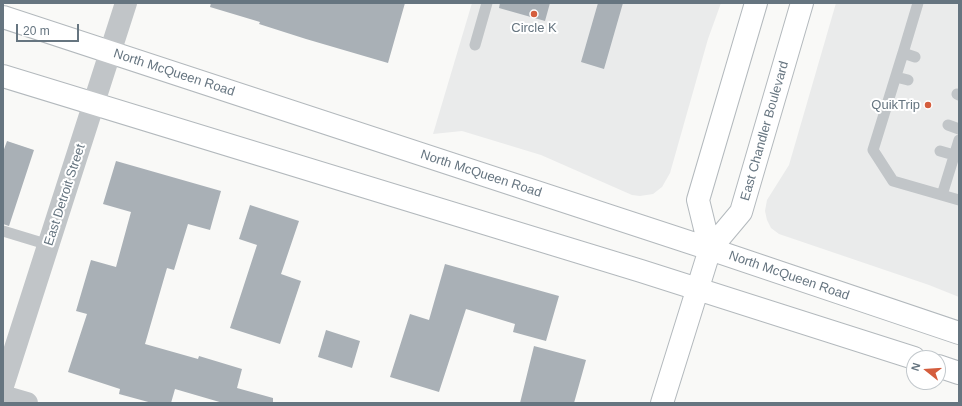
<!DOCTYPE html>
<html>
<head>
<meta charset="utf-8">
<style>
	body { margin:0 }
	#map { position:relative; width:962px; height:406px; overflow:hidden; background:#f9f9f7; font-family:Helvetica,sans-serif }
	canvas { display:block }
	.frame { position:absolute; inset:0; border:4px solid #667580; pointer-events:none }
	.north { position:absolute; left:906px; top:350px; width:40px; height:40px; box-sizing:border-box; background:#fff; border:1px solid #c2c8cc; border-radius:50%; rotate:287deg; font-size:11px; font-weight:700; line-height:16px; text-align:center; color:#667580 }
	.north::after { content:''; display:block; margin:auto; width:14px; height:18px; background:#d45d3d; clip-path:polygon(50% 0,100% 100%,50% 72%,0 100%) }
	.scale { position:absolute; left:16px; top:24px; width:63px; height:18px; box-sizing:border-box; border:2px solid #667580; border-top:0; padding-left:5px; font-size:12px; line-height:14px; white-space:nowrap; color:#667580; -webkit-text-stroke:3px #fff; paint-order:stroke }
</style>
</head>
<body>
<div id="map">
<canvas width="962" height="406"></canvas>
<div class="frame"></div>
<div class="north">N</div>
<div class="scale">20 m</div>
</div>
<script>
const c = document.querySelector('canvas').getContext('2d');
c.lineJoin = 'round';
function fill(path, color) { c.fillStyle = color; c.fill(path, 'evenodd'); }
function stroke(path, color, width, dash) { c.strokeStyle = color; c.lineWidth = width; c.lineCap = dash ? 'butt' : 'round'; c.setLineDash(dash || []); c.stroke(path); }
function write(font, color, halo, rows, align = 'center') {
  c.font = font + ' Helvetica,sans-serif'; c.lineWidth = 4; c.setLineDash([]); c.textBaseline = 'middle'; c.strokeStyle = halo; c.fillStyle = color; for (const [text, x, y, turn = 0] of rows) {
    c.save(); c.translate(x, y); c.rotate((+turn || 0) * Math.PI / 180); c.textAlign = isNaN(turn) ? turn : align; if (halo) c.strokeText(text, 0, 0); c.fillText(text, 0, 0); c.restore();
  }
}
fill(new Path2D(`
	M472,3H721L708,39L670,173L662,187L653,194L640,196L632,195L541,155L462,131L433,134Z
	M836,3H959V297L929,285L779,234L771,228L767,220L765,211L767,200L789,165Z`), '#eaebeb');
fill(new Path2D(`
	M211,3H405L388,63L306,39L259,24L260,22L210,7Z
	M500,3H550L545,21L499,8Z
	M598,3H623L604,69L581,62Z
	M7,141L34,150L9,226L3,224V152Z
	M116,161L221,191L210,230L188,224L174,270L167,268L145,344L198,359L199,356L242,369L237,388L273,398V403H223L175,389L171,403H152L119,394L120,389L68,372L87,314L76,311L91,260L116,267L131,212L103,204Z
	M250,205L299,221L281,274L301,281L280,344L230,328L257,245L239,239Z
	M445,264L559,296L546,341L513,332L515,324L466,309L439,392L390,377L410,314L429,320Z
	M326,330L360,341L352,368L318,357Z
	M534,346L586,360L574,403H520Z`), '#a9b0b6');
const secondary = new Path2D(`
	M3,17L710,249L959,333
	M3,76L641,271L914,358
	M710,249L698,200L756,3
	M938,366L959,373
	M662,403L710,249L741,212L802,3`);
stroke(secondary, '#b3b9bd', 24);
stroke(new Path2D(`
	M475,45L487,3
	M903,53L918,3
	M915,57L903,53L873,150L893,181L959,200
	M896,77L908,80
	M957,94L959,95
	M948,125L959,129
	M940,151L954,155
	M942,195L959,140
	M3,231L49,245`), '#c1c5c8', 11);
stroke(new Path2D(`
	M3,386L126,3
	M3,396L27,403`), '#c1c5c8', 22);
stroke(secondary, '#fff', 22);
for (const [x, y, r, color] of [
	[534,14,4,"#d45d3d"],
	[928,105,4,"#d45d3d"]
]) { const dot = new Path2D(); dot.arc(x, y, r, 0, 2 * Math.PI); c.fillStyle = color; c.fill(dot); stroke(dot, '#fff', 1.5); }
write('13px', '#667580', '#fff', [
	["Circle K",534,28],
	["QuikTrip",920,105,"right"]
]);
write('13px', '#667580', '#fff', [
	["North McQueen Road",174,73,18],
	["East Chandler Boulevard",765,131,-74],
	["North McQueen Road",481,174,18],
	["East Detroit Street",65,195,-72],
	["North McQueen Road",789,276,19]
]);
</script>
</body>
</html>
